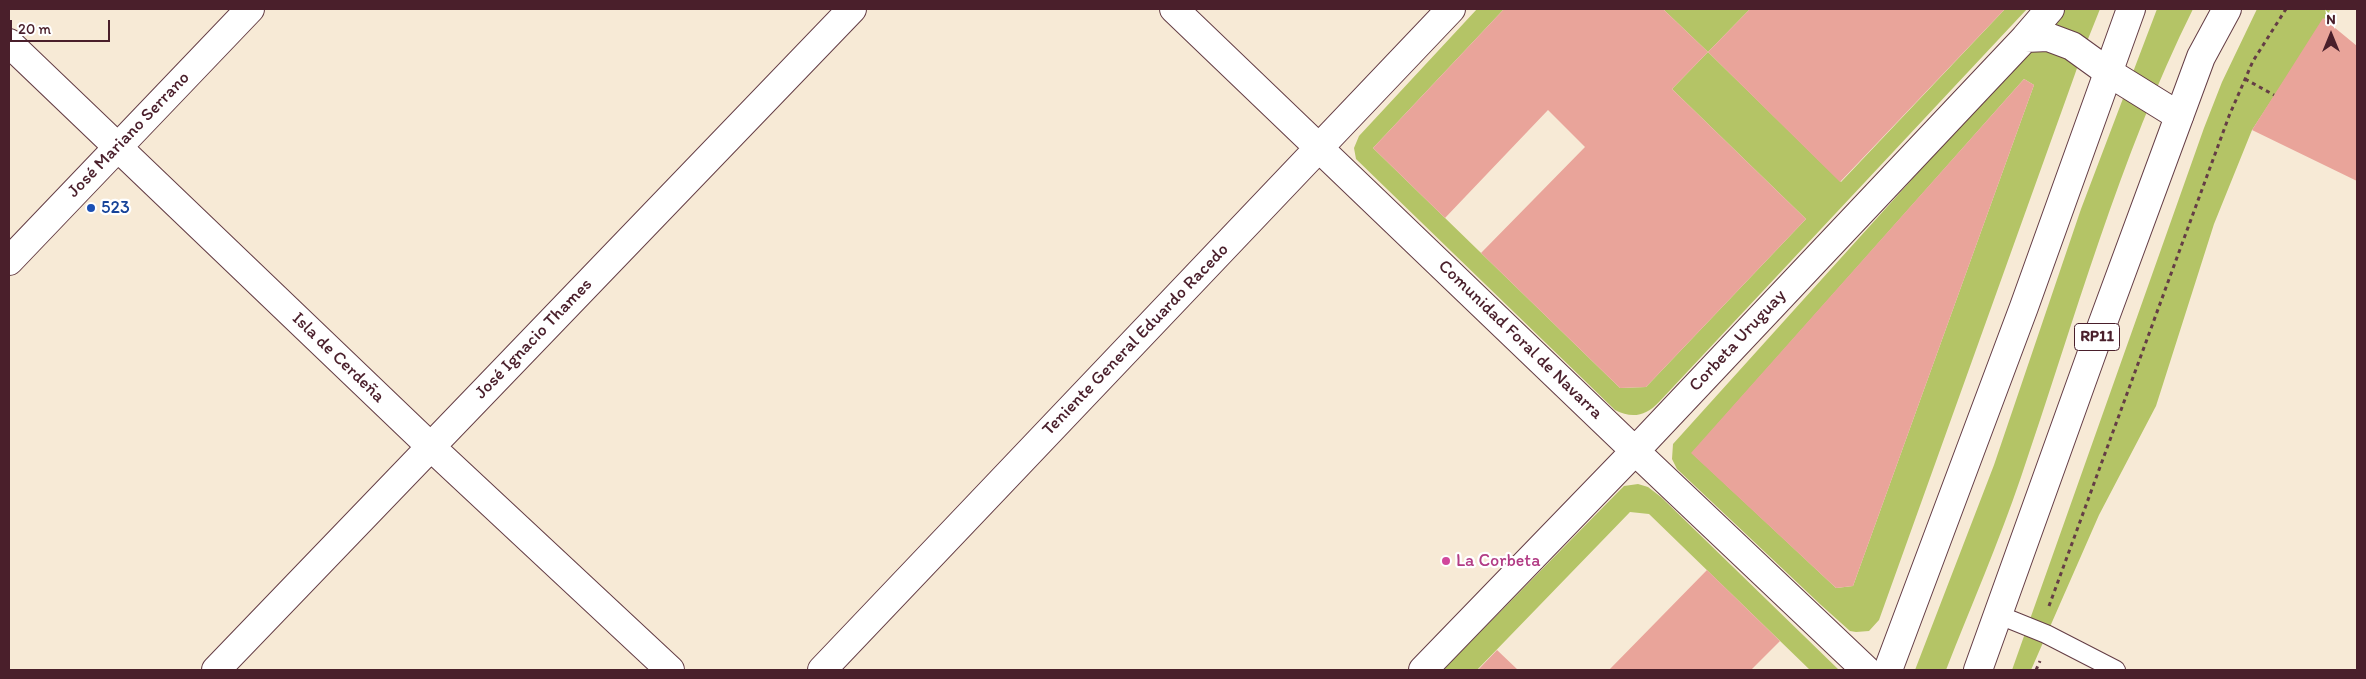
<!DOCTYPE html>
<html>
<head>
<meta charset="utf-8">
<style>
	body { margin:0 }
	#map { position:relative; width:2366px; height:679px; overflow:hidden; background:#f7ead6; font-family:Itim,sans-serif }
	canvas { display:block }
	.frame { position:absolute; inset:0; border:10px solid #4a1f2b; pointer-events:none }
	.north { position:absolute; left:2306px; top:10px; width:50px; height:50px; -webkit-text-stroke:4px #fff; paint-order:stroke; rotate:0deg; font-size:14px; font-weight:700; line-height:20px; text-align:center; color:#4a1f2b }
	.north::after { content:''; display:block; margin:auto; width:18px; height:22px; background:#4a1f2b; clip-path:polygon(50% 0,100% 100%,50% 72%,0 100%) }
	.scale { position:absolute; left:10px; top:20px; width:100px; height:22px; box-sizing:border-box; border:2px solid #4a1f2b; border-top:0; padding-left:6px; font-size:15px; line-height:18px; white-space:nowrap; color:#4a1f2b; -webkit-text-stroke:4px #fff; paint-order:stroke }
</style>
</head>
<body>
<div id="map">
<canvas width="2366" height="679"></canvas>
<div class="frame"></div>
<div class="north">N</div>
<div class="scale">20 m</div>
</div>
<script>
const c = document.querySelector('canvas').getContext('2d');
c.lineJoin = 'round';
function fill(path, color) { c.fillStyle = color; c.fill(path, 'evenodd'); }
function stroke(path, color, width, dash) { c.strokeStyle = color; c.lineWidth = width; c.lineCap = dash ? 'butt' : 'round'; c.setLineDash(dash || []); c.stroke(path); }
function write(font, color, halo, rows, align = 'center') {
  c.font = font + ' Itim,sans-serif'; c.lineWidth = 4.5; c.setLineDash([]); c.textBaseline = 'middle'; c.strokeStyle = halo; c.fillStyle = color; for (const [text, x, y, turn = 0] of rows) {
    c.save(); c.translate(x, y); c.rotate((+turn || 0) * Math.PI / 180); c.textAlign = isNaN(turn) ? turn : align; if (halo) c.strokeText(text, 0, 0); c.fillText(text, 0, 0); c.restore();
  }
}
fill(new Path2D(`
	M1477,9H1504L1373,148L1620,388L1646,387L1806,219L1672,89L1708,52L1663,9H1750L1708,52L1841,182L2005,9H2027L1659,402C1646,416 1632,419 1615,410L1356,159L1354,148L1359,136Z
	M2063,9H2100L2086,44L2049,25Z
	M2157,9H2193C2119,158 2075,319 2021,477C1999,542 1971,606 1946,670H1915L1994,465L2081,209Z
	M2257,9H2331L2252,130L2214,224L2156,406L2099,515L2031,670H2012L2204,128L2222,82Z
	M2042,47L2074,62L2077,68L2075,74L1879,620L1869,631L1856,632L1850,631L1821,605L1677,469L1672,459L1673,444L2026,53ZM2024,79L2034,85L1853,586L1836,588L1692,453Z
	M1638,484L1648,487L1661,497L1839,670H1810L1649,514L1630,512L1477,670H1443L1619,491L1624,486Z`), '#b4c466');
fill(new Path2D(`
	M1504,9H1663L1708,52L1672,89L1806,219L1646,387L1620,388L1481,253L1585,147L1548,110L1445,218L1373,148Z
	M1750,9H2005L1840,182L1708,52Z
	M2323,18L2357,46V181L2252,130Z
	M2024,79L2034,85L1853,586L1836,588L1691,453Z
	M1707,570L1780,641L1751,670H1609Z
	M1497,650L1518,670H1478Z`), '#e9a49a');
const lane = new Path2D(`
	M1999,615L2046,634L2116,670`);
const street = new Path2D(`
	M1174,9L1635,451L1866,670
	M2025,38L2048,37L2072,46L2108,72L2179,116
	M9,43L431,447L670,670
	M9,261L250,9
	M216,670L852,9
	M822,670L1451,9
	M1423,670L1635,451L2025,38L2050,9`);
const primary = new Path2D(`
	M1888,670L2024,307L2131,9
	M1978,670L2098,336L2201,57L2227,9`);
stroke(lane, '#643d45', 20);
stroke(street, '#643d45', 30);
stroke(primary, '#643d45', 30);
stroke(new Path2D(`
	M2245,79L2274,95
	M2049,606L2229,116L2253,61L2286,9
	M2036,670L2040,661`), '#643d45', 3, [4, 4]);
stroke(lane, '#fff', 18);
stroke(street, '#fff', 28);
stroke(primary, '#fff', 28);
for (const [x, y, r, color] of [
	[91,208,5,"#1a4fb4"],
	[1446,561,5,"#d1479c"]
]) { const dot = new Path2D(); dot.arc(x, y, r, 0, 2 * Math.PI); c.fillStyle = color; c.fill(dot); stroke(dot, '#fff', 2); }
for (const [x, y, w] of [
	[2097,337,45]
]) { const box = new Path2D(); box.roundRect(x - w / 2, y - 13.5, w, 27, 4); c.fillStyle = '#fff'; c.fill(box); stroke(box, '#4a1f2b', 1); }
write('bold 16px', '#4a1f2b', null, [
	["RP11",2097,337]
]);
write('18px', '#4a1f2b', '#fff', [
	["José Mariano Serrano",129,135,-46],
	["José Ignacio Thames",534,339,-46],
	["Teniente General Eduardo Racedo",1136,340,-46],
	["Comunidad Foral de Navarra",1520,340,44],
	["Corbeta Uruguay",1738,341,-47],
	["Isla de Cerdeña",338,358,44]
]);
write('18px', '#164399', '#fff', [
	["523",101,208]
], 'left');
write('18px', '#b23c85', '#fff', [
	["La Corbeta",1456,561]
], 'left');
</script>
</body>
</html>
